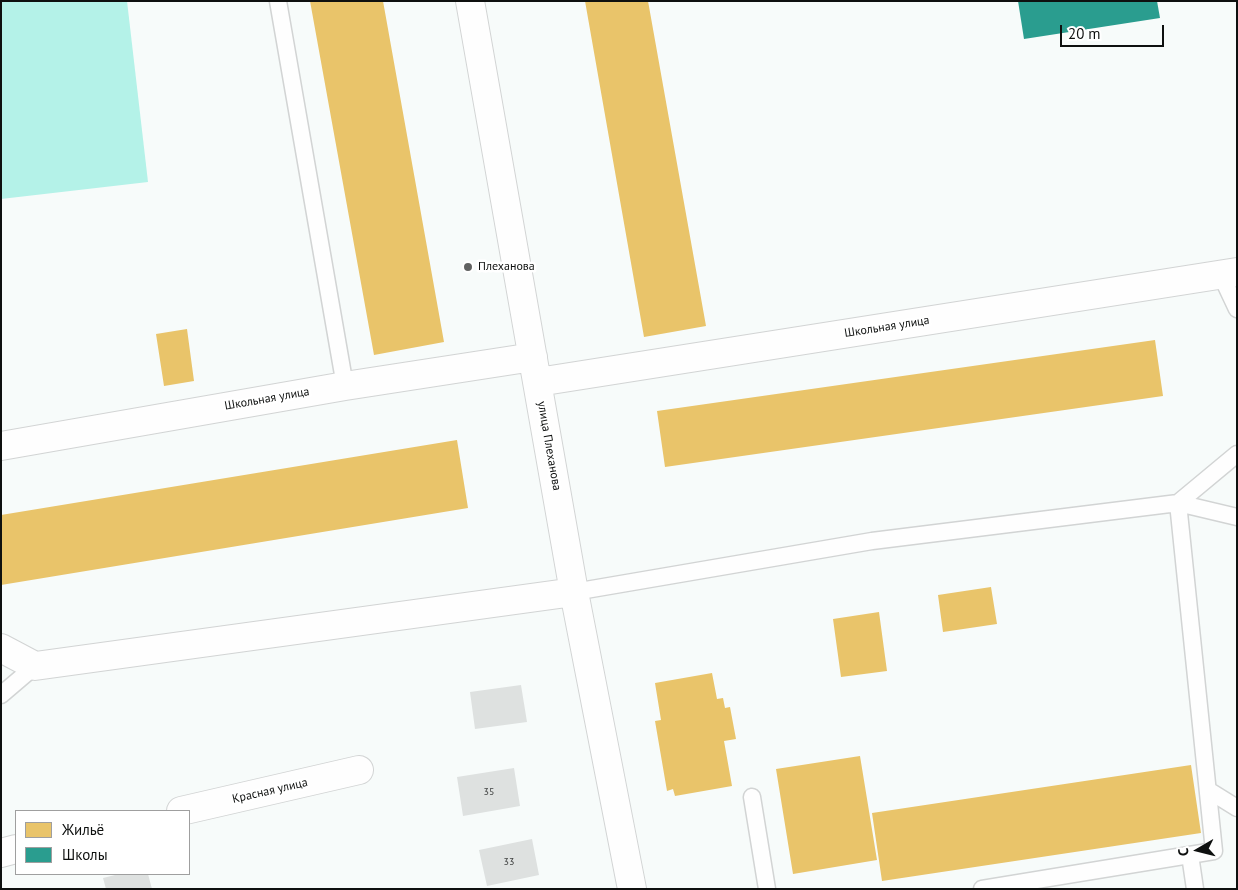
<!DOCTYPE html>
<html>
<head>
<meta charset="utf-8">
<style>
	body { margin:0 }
	#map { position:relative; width:1238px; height:890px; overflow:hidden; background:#f7fbfa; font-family:"PT Sans",sans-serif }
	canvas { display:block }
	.frame { position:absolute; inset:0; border:2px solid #0e100f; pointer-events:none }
	.legend { position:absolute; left:15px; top:810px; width:175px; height:65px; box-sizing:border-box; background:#fff; border:1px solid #9f9f9f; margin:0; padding:6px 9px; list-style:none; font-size:15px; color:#0e100f }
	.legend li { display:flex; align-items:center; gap:10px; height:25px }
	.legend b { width:25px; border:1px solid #9f9f9f }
	.north { position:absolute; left:1173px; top:825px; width:50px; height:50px; -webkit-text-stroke:4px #fff; paint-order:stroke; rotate:262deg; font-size:14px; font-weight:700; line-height:20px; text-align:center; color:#0e100f }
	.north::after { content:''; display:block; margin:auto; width:18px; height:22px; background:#0e100f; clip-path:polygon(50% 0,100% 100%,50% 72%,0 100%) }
	.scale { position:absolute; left:1060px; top:25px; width:104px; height:22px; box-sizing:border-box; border:2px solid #0e100f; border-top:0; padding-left:6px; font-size:15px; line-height:18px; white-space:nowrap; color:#0e100f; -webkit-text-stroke:4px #fff; paint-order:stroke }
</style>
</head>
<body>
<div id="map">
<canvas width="1238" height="890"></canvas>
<div class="frame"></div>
<ul class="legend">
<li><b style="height:14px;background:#e9c46a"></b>Жильё</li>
<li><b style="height:14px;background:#2a9d8f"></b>Школы</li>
</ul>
<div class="north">С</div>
<div class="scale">20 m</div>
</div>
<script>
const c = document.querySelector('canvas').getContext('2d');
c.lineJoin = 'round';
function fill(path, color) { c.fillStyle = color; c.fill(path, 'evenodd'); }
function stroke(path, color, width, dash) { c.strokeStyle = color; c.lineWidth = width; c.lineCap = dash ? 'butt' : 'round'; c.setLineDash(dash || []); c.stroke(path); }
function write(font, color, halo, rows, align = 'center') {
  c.font = font + ' "PT Sans",sans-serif'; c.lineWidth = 5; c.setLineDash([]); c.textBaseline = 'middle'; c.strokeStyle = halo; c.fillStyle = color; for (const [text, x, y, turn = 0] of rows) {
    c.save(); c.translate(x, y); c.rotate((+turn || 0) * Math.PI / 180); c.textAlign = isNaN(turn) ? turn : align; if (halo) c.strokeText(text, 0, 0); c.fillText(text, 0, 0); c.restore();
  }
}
fill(new Path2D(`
	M1,1H127L148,182L1,199Z`), '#b4f2e8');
fill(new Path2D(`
	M310,1H383L444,342L374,355Z
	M585,1H648L706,326L644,337Z
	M187,329L194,381L164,386L156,334Z
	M1155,340L1163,396L665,467L657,411Z
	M457,440L468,508L1,585V515Z
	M991,587L997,624L943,632L938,595Z
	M879,612L887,671L841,677L833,619Z
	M712,673L717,699L723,698L725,708L730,707L736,739L724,741L732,786L675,796L673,789L667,791L655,721L661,720L655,683Z
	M860,756L877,860L793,874L776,769Z
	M1191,765L1201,833L882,881L872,813Z`), '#e9c46a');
fill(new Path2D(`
	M1018,1H1157L1160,18L1024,39Z`), '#2a9d8f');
fill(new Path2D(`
	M521,685L527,722L475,729L470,692Z
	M514,768L520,806L463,816L457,777Z
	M532,839L539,875L487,886L479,850Z
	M119,874H148L152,889H106L103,878Z`), '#dee1e0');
const lane = new Path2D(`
	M278,1L345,386
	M1221,275L1237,309
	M574,592L872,541L1178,503L1237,517
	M1,695L35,666
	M1208,790L1237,808
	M752,797L767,889
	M1190,855L1195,889
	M982,889L1214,851L1178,503L1237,454`);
const street = new Path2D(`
	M470,1L574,592L632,889
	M538,382L1237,272
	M1,446L345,386L533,357
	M1,648L35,666L574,592
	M181,811L359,770
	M1,853L16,849`);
stroke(lane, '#d2d4d4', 19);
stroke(street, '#d2d4d4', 30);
stroke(lane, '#fefefe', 16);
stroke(street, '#fefefe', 28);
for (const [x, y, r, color] of [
	[468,267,5,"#606261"]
]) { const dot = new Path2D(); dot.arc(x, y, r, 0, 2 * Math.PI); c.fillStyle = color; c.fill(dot); stroke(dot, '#fff', 2); }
write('10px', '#424443', null, [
	["35",489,792],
	["33",509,862]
]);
write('12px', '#0e100f', '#fff', [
	["Плеханова",478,267]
], 'left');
write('12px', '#0e100f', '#fff', [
	["Школьная улица",887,327,-9],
	["Школьная улица",267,399,-10],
	["улица Плеханова",549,446,80],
	["Красная улица",270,791,-13]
]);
</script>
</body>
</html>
